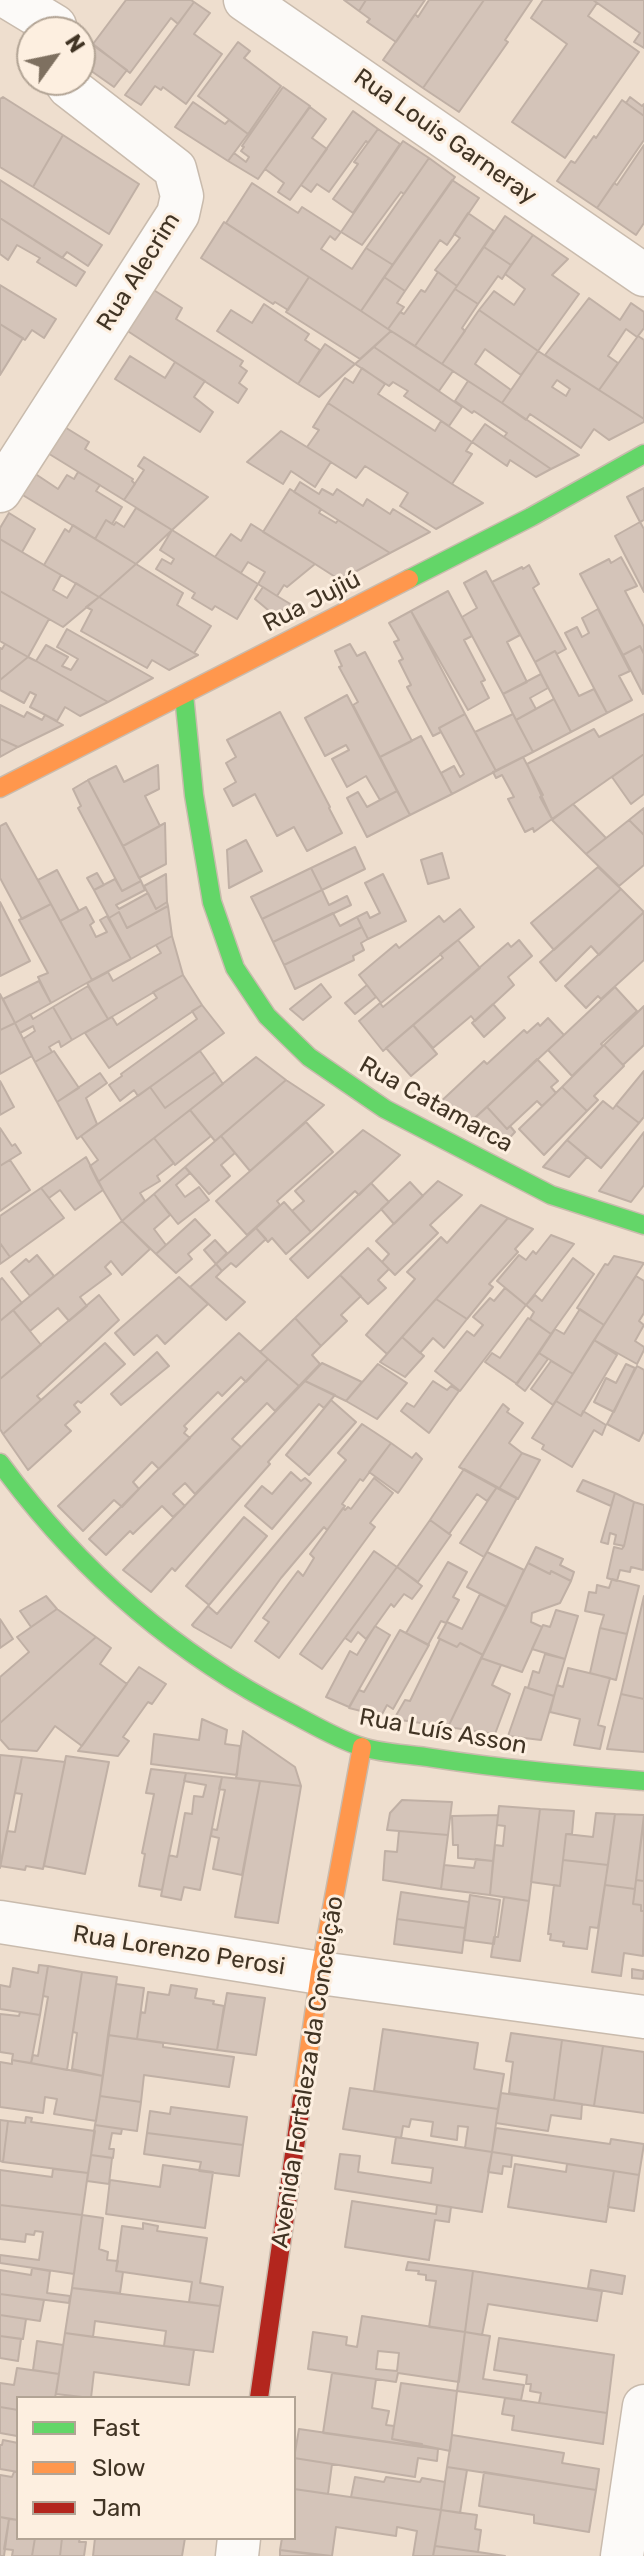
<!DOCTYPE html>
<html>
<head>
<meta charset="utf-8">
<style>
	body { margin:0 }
	#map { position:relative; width:644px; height:2556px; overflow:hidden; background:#eedece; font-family:Rubik,sans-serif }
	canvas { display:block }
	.legend { position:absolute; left:16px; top:2396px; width:280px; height:144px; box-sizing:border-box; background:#fdefe0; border:2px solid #b2a495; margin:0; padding:10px 14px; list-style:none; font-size:24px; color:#413424 }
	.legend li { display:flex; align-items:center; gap:16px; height:40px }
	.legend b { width:40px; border:2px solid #b2a495 }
	.north { position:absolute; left:16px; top:16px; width:80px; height:80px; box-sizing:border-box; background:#fdefe0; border:2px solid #b2a495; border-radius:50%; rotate:57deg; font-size:22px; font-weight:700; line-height:32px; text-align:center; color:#413424 }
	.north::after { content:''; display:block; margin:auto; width:28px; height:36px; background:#7e7060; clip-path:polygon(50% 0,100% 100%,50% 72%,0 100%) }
</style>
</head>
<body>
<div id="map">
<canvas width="644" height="2556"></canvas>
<ul class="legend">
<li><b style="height:10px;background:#63d668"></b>Fast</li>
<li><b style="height:10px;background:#ff974d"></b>Slow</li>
<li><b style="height:10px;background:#b3261e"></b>Jam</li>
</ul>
<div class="north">N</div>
</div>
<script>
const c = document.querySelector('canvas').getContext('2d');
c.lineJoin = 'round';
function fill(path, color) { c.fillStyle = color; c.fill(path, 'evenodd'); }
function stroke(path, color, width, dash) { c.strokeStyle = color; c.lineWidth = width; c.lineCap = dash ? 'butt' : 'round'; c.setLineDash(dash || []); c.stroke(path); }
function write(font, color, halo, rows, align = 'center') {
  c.font = font + ' Rubik,sans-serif'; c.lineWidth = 6; c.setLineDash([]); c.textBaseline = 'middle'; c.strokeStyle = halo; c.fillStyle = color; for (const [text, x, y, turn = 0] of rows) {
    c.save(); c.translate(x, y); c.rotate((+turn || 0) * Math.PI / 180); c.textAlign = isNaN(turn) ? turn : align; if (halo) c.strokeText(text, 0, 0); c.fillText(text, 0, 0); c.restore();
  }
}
const building = new Path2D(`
	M126,0H191L194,2L178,24L171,18L130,73L93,44Z
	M344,0H366L359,11Z
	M366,0H425L396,42L367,22L370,19L359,11Z
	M429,0H484L423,88L383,60L415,14L418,17Z
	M484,0H532L505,40L508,42L459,112L423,88Z
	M543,0H593L597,3L588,16L639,52L565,158L512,122L567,44L531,18Z
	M593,0H644V48L634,42L640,33Z
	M194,2L210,13L194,34L222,54L186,104L163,87L161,90L155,86L141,105L125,95Z
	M238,42L250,51L244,58L281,86L248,134L198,96Z
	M90,43L127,70L114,87L87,68L83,62Z
	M283,87L310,106L258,179L228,161L234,153L246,162L249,157L241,151L244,147L242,146Z
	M3,97L63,135L33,187L0,167V99Z
	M630,97L642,106L644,104V116L626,103Z
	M622,100L644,116V140L597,208L557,181L571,161L575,163L594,136L596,138Z
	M193,102L225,124L229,120L248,134L228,161L175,127Z
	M310,107L326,119L312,138L327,149L290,200L278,192L284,183L265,169Z
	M353,111L378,129L368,143L366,141L329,192L317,184L311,192L301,185Z
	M378,129L400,144L353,213L333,199L358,164L354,162Z
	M63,135L139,184L109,234L33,187Z
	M403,141L429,158L404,194L401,192L362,245L341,232Z
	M644,145V223L636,235L597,208L614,183L617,185Z
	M429,158L455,177L393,265L366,248Z
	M0,180L102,245L88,266L67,252L62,258L0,218Z
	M452,180L479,198L447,245L440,240L405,291L384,277Z
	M252,183L298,213L302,207L341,232L335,240L330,236L321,249L352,269L366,248L393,265L361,311L226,223Z
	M468,213L494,231L457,286L435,270L460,238L454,234Z
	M505,216L533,235L511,265L484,247Z
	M0,218L85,272L76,286L37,262L40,258L17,245L8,260L0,254Z
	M224,222L309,277L288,310L275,302L273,304L201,258Z
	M533,235L568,259L552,275L579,294L538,351L479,310L494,291L514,305L525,289L505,274Z
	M484,247L511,265L502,279L498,276L478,304L455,289Z
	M438,272L457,286L415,346L388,329L400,312L404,314L421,290L425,292Z
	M309,277L361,311L391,331L360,359L286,312Z
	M384,277L405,291L397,303L404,307L388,329L361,311Z
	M0,285L56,319L44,338L32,330L25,340L0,324Z
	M149,287L182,308L176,319L243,361L240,366L247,371L239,383L247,389L238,403L123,328Z
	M455,289L478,304L462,328L465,331L442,364L415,346Z
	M589,298L620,320L631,303L644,312V328L638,336L637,337L626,329L608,356L618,363L599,390L545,355Z
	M264,304L309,334L305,340L320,350L298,384L217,331L231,310L252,323Z
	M479,310L538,351L521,375L485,349L475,364L511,390L502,403L442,364Z
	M0,324L23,338L0,375Z
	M391,331L453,371L439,391L374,347Z
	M638,336L644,340V419L599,390Z
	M325,344L355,364L319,397L298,384Z
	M374,347L462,407L449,426L404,396L408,391L393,382L389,386L355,364Z
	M538,351L644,419V422L609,440L594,429L581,448L530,414L526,420L502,403ZM557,380L570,389L566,396L552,387Z
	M130,356L165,378L175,362L205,381L194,397L213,412L200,432L115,379Z
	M362,368L385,384L378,394L435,431L441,421L472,442L466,451L472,454L452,484L328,403L345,378L353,383Z
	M468,381L502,403L579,455L551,469L504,437L507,433L474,411L472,413L455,401Z
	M328,403L452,484L483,503L436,529L400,506L408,493L365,466L356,478L307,447L319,430L313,427Z
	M485,424L504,437L551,469L536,477L510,460L507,466L472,442Z
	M63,426L89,442L85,449L133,479L132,481L135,484L124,500L46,452Z
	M281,431L331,462L315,487L291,471L283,484L247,462Z
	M144,457L208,497L172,530L124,500L144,470L138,466Z
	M78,472L100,485L96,491L122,507L112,524L106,520L95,539L21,494L34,473L58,489L67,475L74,479Z
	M300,482L319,494L322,489L333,495L337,489L363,506L367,499L390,514L393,509L430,532L390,553L294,492Z
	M644,488V520L640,522L627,497Z
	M290,489L321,509L319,513L336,523L338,520L390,553L340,580L315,564L263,532Z
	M136,508L172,530L136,564L95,539L106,520L114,525L116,522L124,527Z
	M9,513L35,529L22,552L0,539V528Z
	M640,522L644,529V592L615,536Z
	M251,524L315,564L287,587L284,585L277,596L258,584L265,572L248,562L241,573L215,557L231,534L241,541Z
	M73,525L136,564L99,597L44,565L65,529L69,532Z
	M172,530L258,584L237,619L215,606L212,610L192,598L195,593L156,569L162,559L171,564L174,559L160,550Z
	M0,539L61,575L53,590L67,598L76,583L99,597L63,627L0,591Z
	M621,557L637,586L625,591L644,627V654L640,646L623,655L580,574L609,559L611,563Z
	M136,564L183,593L177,605L211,626L194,653L99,597Z
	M529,565L539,584L533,588L566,649L557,654L555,651L535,662L492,582L522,567L523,569Z
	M486,571L520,635L507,642L527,682L503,694L462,617L477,608L464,583Z
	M263,587L277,596L292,605L274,615L255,599Z
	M0,591L49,619L28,657L0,641Z
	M448,591L472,636L464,640L485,680L481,682L489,698L468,710L411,611Z
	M99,597L194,653L198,655L169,670L152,660L147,668L81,631L92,610L86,607Z
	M598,609L630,671L619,676L632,700L607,713L565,633L577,627L582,637L589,633L582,618Z
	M411,611L465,714L439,728L441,732L433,736L407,687L411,685L399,661L403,659L394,642L399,640L389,623Z
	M67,629L153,678L108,702L36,661L46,645L68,657L62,666L71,670L78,659L57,647Z
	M5,644L28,657L0,680V648L2,649Z
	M350,644L357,656L365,652L412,741L380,757L353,705L358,702L339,667L342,666L335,651Z
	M640,646L644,654L643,694L623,655Z
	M555,651L579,696L594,689L607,713L571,732L535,662Z
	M28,657L36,661L108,702L80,716L65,707L57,721L30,707L36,695L30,692L24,703L0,690V680Z
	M541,674L548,688L530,698L536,709L516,720L503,694Z
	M347,695L397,791L380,800L366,776L347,787L332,759L349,750L346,745L325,756L305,718Z
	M554,699L571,732L533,752L516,720Z
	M0,705L24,717L27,712L42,720L45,715L63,725L18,747L0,739Z
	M280,712L330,807L329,808L342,833L307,851L294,827L277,836L255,794L233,806L224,789L236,782L226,763L236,757L227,740Z
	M465,714L496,771L452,794L441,773L454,766L460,777L464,774L439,728Z
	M513,714L533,752L496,771L475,732Z
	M644,714V754L552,819L527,764L594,729L599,737Z
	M421,736L452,794L410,815L380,757Z
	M0,739L18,747L0,757Z
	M644,754V794L631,804L612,777Z
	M523,757L543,795L540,797L552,819L534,832L533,828L525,832L508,799L514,797L502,775L496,778L493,772Z
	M158,765L159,789L145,796L160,826L123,846L88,780L116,766L124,782Z
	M88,780L141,881L122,891L78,808L81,806L73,789Z
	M397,791L410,815L367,837L347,798L358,792L367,807Z
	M573,804L606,838L586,854L552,820Z
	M644,808V835L629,820Z
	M629,820L644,835V865L619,886L586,854Z
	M6,823L51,904L22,919L0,878V826Z
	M165,823L166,864L139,878L123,846Z
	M246,840L262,871L229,888L227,850Z
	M355,847L365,869L322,890L311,868Z
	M442,853L449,878L428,884L421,860Z
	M598,867L621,889L554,950L531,923Z
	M311,868L322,890L262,919L251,897Z
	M57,870L79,911L60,921L38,880Z
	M97,873L104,885L94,890L87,878Z
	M166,874L167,902L156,909L144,886Z
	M383,874L406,921L368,939L357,917L367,912L370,918L380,913L365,883Z
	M115,879L122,891L141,881L145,890L116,905L119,909L148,893L156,909L167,902L168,906L127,928L119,912L109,918L94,890Z
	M621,889L644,912L599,955L591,946L556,981L540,962Z
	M322,890L329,905L347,896L351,905L273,942L262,919Z
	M0,902L30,961L0,976Z
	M51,904L92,980L51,1003L38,977L48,973L19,920Z
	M168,906L172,936L131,959L109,918L119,912L127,928Z
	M86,907L94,922L90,925L96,937L107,932L100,920L107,916L131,959L92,980L60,921Z
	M460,909L474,927L381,1003L359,975L396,944L399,948L439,916L444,922Z
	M644,912V960L601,999L598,996L586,1008L565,986Z
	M333,913L340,926L357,917L362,927L284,965L273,942Z
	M362,927L368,939L361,943L364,950L353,956L354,960L295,989L284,965Z
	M172,936L183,975L108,1019L87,983L108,972L113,981L161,953L156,945Z
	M458,940L480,968L383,1051L359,1021L380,1003L383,1007L443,958L440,954Z
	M519,940L532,956L508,977L514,985L475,1021L471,1016L433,1048L413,1025L508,943L511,947Z
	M183,975L202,1005L109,1068L85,1033L112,1017L117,1025L157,998L153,992Z
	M39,981L51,1003L15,1023L3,999Z
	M321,984L331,997L303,1020L290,1009Z
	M367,985L376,997L355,1014L345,1003Z
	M88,986L108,1019L72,1040L53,1007Z
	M615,987L637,1011L601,1044L603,1046L572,1076L548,1050Z
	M0,994L15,1023L0,1030Z
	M493,1004L505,1018L484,1037L472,1023Z
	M202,1005L224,1033L138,1096L134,1090L120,1101L109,1085L122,1076L121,1074L197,1019L192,1011Z
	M644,1006V1045L623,1065L604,1045Z
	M53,1007L72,1040L61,1047L59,1041L49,1047L52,1052L35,1062L23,1039L35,1031L33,1026L20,1033L15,1023L30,1014L33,1019Z
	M548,1018L564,1035L466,1126L435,1107L484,1061L487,1064L524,1030L527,1033L538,1023L540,1026Z
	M15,1023L32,1056L0,1074V1030Z
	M413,1025L437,1054L411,1076L386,1048Z
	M604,1045L624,1066L594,1096L598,1100L587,1111L562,1087Z
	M54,1051L79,1088L57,1102L35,1062Z
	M200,1051L215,1072L165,1108L150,1087Z
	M256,1057L286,1080L215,1141L190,1110Z
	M537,1059L558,1081L551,1087L556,1093L542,1106L537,1101L507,1129L487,1107Z
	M644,1071V1117L639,1123L616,1105Z
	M215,1072L223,1084L98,1182L90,1166L98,1160L81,1136L150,1087L165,1108Z
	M100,1073L107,1083L86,1098L97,1124L77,1139L57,1102Z
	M286,1080L324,1105L250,1171L221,1136Z
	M0,1081L14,1107L0,1115Z
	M562,1087L587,1111L544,1155L519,1129Z
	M603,1101L613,1109L616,1105L639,1123L601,1168L567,1140Z
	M487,1107L507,1129L510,1126L515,1132L500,1148L466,1126Z
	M190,1110L211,1136L175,1165L154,1138Z
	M306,1122L333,1152L277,1201L280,1205L247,1235L216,1201Z
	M0,1128L12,1146L15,1144L21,1153L0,1166Z
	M363,1130L400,1155L359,1195L355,1191L311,1232L292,1211L304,1201L295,1191Z
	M644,1132V1185L631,1202L599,1191Z
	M221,1136L235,1153L221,1165L230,1176L209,1194L185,1167Z
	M154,1138L174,1163L157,1176L160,1181L140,1193L145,1201L122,1221L98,1182Z
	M567,1140L587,1157L569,1177L543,1167Z
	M86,1157L103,1190L75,1210L60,1190L49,1198L41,1188Z
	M10,1160L30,1190L0,1211V1166Z
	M185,1167L190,1173L176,1185L185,1197L199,1187L209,1200L178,1224L154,1194Z
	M438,1181L462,1195L430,1225L438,1233L395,1275L382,1262L389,1254L376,1241Z
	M410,1182L423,1196L394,1224L381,1209Z
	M371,1183L389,1202L308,1278L290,1259Z
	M41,1188L64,1218L10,1257L0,1243V1216Z
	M154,1194L170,1215L154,1229L166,1245L156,1254L122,1221Z
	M284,1202L311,1232L286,1254L272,1238L268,1242L256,1228Z
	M481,1205L508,1218L387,1354L366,1335L415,1279L407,1272L441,1237L447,1243Z
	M508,1218L533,1229L515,1249L518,1252L489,1284L493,1287L467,1319L436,1299Z
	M195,1219L210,1235L188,1254L192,1259L176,1273L156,1254Z
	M122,1221L150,1249L122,1275L111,1261L105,1267L111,1274L80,1297L87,1306L69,1321L58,1308L30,1331L13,1310Z
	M256,1228L266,1239L236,1267L231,1263L222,1271L216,1264Z
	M551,1235L574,1244L526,1305L497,1281L519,1255L526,1260L533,1251L536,1254Z
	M215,1240L227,1253L216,1264L204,1250Z
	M0,1243L10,1257L0,1264Z
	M368,1248L389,1269L378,1280L386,1288L368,1304L340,1275Z
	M37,1255L54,1276L30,1296L11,1272L26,1259L29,1262Z
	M614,1256L644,1263L604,1325L577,1308L605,1264L608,1265Z
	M573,1258L594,1274L551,1334L530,1319L534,1312L526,1305L535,1295L542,1301Z
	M216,1264L222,1271L216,1277L245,1302L226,1320L190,1287Z
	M340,1275L361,1296L341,1315L347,1321L321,1346L295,1318Z
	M636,1276L644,1281V1313L639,1321L644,1325L635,1341L644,1347V1350L637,1364L594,1340Z
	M179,1277L208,1304L165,1344L157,1335L134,1355L115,1333Z
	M2,1278L22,1303L0,1321V1280Z
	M505,1288L526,1305L460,1391L435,1371L467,1331L474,1336L483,1325L473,1317L490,1298L494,1301Z
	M99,1295L119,1320L37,1396L41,1400L3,1434L0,1429V1379Z
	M436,1299L467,1319L444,1348L433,1338L420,1353L402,1337Z
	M580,1309L604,1325L573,1374L539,1353L555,1329L564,1334Z
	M13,1310L41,1345L0,1379V1321Z
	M295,1318L321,1346L312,1355L320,1364L299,1386L260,1352Z
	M528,1318L551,1334L517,1384L485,1362L492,1353L500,1358Z
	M239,1333L268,1359L246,1382L241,1377L222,1396L218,1392L184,1426L187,1429L184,1433L190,1438L159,1469L152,1462L133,1482L139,1489L122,1507L114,1500L83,1531L58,1506Z
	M402,1337L424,1356L405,1377L380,1362Z
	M594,1340L617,1355L581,1416L556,1401Z
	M105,1343L125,1364L81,1403L78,1401L74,1405L80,1412L65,1425L71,1431L28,1470L3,1434Z
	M157,1352L169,1366L121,1405L111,1394Z
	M539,1353L548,1359L525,1391L516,1384Z
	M268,1359L299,1386L275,1411L267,1403L232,1439L241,1447L195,1494L185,1483L173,1494L185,1506L173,1517L162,1506L133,1534L130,1531L106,1555L89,1539Z
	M551,1361L573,1374L553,1405L531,1389Z
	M322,1363L362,1382L346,1401L305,1381Z
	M378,1364L407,1383L377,1419L346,1401Z
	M626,1364L635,1368L614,1412L594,1402L606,1378L616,1383Z
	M637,1366L644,1370V1431L639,1441L607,1424Z
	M305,1381L335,1395L324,1408L319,1404L268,1462L270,1464L175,1571L172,1568L151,1592L123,1570Z
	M433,1381L447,1390L451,1386L459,1391L429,1433L401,1411L407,1403L414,1407Z
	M331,1400L356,1422L309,1475L286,1455Z
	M556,1401L581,1416L583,1411L606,1425L602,1435L594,1430L572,1467L542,1449L544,1445L532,1438Z
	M503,1404L509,1409L507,1412L523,1423L509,1443L522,1453L499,1489L459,1467Z
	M362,1424L391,1443L363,1481L360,1479L342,1504L345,1506L327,1530L324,1527L281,1578L231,1648L194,1627L192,1625L208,1606L217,1614L346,1460L338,1453Z
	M391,1443L412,1458L416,1453L422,1459L398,1493L369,1472Z
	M522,1453L540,1460L518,1499L499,1489Z
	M464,1469L497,1487L487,1501L477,1494L449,1534L430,1520Z
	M291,1472L301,1481L305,1478L311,1483L272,1529L245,1506L262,1486L272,1494Z
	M374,1478L393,1493L370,1523L375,1527L279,1658L255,1641L269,1622L263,1618L298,1571L303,1576L314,1558L310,1554L343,1508L345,1510L348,1507L351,1509Z
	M583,1480L615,1493L611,1506L577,1491Z
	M497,1487L517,1498L484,1557L460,1543Z
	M615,1493L634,1502L624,1546L614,1544L616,1535L610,1533L608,1544L601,1542Z
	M634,1502L644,1505L643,1570L631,1567L630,1572L620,1570L617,1581L607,1578L614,1547L622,1549L624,1546Z
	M244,1517L267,1536L209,1605L186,1586Z
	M430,1520L451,1535L418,1582L397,1567Z
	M536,1547L563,1559L560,1565L574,1572L571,1581L551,1571L550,1574L528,1563Z
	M374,1551L397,1567L322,1669L300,1654Z
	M487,1552L524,1570L507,1607L467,1587Z
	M448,1562L467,1572L453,1597L459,1600L446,1623L441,1621L428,1645L406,1633Z
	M528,1563L550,1574L551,1571L571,1581L560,1603L532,1613L531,1622L542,1627L522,1672L481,1658Z
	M397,1567L422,1586L412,1599L404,1594L394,1607L391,1604L366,1639L358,1632L351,1642L345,1638Z
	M612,1579L639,1586L627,1634L600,1628L604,1615L585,1611L589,1592L596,1593L597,1585L609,1588Z
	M480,1594L507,1607L483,1655L460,1643L457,1647L438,1638L447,1622L462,1629Z
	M46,1596L57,1609L31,1627L20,1611Z
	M644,1596V1699L621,1694Z
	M57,1609L96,1637L0,1723V1677L29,1652L17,1637Z
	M556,1610L578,1616L565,1659L532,1649L543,1625L550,1627Z
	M0,1619L13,1639L0,1648Z
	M375,1626L390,1635L349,1707L326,1697L350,1651L357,1655Z
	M600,1628L627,1634L616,1680L590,1673Z
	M400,1630L429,1645L393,1709L387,1705L381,1716L349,1708L359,1690L364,1692Z
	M96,1637L111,1648L100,1664L127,1684L82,1746L55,1726L37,1751L9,1749L0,1739V1723Z
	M440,1639L457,1647L460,1643L483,1655L448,1727L394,1719L405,1700L410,1701Z
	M545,1654L565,1659L554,1696L528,1688L533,1671L539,1673Z
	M481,1658L501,1665L492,1685L510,1694L495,1734L448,1727Z
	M139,1667L166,1684L152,1704L148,1702L123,1737L129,1741L118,1756L78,1751Z
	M568,1668L610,1678L598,1725L605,1727L600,1749L574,1745L580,1719L550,1712L557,1685L563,1687Z
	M525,1687L554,1696L541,1740L508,1736Z
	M621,1694L644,1699V1752L607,1749Z
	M202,1719L227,1730L225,1744L240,1746L237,1775L151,1764L154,1734L199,1740Z
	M243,1731L295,1767L301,1786L236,1778Z
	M0,1755L22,1757L0,1868Z
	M66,1756L109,1762L85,1874L44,1866Z
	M22,1757L65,1762L43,1869L26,1866L25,1870L0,1866L7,1831L15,1832L22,1794L15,1793Z
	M151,1769L186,1773L162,1890L139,1886L145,1854L142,1853L154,1794L146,1793Z
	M186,1773L222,1777L200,1890L184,1887L181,1900L161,1896L169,1855L177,1857L185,1813L192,1814L194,1796L203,1797L206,1785L184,1781Z
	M222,1777L260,1781L242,1875L213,1869L219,1838L211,1836L212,1829L217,1830L225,1790L219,1789Z
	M260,1781L301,1786L278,1923L235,1917Z
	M402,1800L452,1802L448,1835L387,1830L390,1813Z
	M499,1806L540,1809L529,1901L490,1895L495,1845L503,1846L505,1826L497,1825Z
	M540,1809L574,1811L572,1834H566L560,1886L531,1882Z
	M596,1813L615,1814L608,1865L563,1860L566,1834L593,1837Z
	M615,1814L644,1815L635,1889L605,1885Z
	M498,1815L493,1861L458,1858V1845H453L452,1816Z
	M644,1819V1881L636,1880Z
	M399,1831L448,1835L441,1889L383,1880L385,1851L397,1852Z
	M476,1859L493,1861L490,1895L441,1889L444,1865L474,1868Z
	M563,1860L608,1865L598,1928L590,1927L587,1949L563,1946L564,1942L550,1940L551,1934H548L554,1885L560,1886Z
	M636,1880L644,1881V1911H641V1905L633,1904Z
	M605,1885L635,1889L633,1904L641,1905V1911H644L643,1956L624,1953L621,1976L592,1972Z
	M401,1892L469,1902L465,1928L397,1919Z
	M470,1895L500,1900L494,1944L464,1940Z
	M504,1897L529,1901L520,1961L491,1957L494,1937H498Z
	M397,1919L465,1928L462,1953L394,1944Z
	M39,1965L48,1966L40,2015L0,2009V1985L10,1987L13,1968L38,1973Z
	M48,1966L82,1972L67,2070L31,2063L33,2055L38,2056L48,1997L43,1996Z
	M632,1969L644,1971L643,1979L632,1978Z
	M82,1972L117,1977L103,2076L72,2069L77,2033L73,2032Z
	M116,1984L144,1988L137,2039L108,2035Z
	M171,1985L197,1989L195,1998L214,2001L213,2004L224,2006L217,2050L137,2039L141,2012L145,2013L148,1992L169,1995Z
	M227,1993L265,1998L256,2055L217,2050Z
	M20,2012L40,2015L31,2063L12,2060L13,2054L0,2052V2014L19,2016Z
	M383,2029L478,2043L474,2069L504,2074L498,2109L374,2091Z
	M511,2033L562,2040L554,2100L509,2093L513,2062L506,2061Z
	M108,2035L163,2043V2047L234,2057L229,2087L144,2075L141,2102L100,2096Z
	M562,2040L603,2046L594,2106L554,2100Z
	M603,2046L644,2052V2113L594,2106Z
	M12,2060L103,2076L96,2121L54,2114L57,2099L45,2097L43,2113L0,2107V2062L12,2064Z
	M350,2088L498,2109L492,2152L465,2148L468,2127L458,2126L457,2140L431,2136L433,2122L411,2119L409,2127L403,2126L401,2138L343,2129Z
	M501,2093L582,2104L581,2119L551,2115L548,2131L496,2123Z
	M100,2096L141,2102L137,2131L95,2125Z
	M171,2107L247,2117L243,2145L147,2133L150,2111L170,2114Z
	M26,2117L32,2118L31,2122L95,2131L88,2173L3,2162L8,2121L25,2123Z
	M0,2120L8,2121L3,2162L0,2161Z
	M95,2125L122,2129L121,2134L112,2133L109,2149H114L113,2158L91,2155Z
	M496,2128L610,2144L611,2139L644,2144L639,2175L492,2152Z
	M147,2133L243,2145L239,2176L199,2171L201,2162L144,2154Z
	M396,2137L492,2152L482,2212L335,2189L340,2154L360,2156L358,2172L431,2183L433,2168L392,2163Z
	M492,2152L512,2155L511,2167L503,2166L502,2174L488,2172Z
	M91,2155L112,2158L109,2184L87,2181Z
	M515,2164L566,2172L567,2164L614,2171L606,2222L508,2207Z
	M163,2165L213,2172L205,2228L106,2214L110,2180L160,2187Z
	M53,2169L88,2173L82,2215L0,2205V2170L52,2177Z
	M614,2171L639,2175L634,2211L608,2207Z
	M352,2201L436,2214L437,2205L451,2207L449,2222L435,2220L429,2260L345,2247Z
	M0,2205L82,2215L74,2274L0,2263V2255L39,2260L43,2232L35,2231L34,2235L26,2234L25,2242L0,2239Z
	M82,2215L103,2218L99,2249L108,2252L107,2260L118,2261L116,2271L123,2272L120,2293L72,2288Z
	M143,2223L158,2226L157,2231L207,2238L200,2283L223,2287L220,2306L189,2302L192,2282L116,2271L122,2226L143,2229Z
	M408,2262L473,2271L465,2332L429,2327L436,2281L426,2280V2275L418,2274L419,2271L406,2270Z
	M32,2268L50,2271L47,2293L70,2296L69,2303L0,2294V2270L31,2275Z
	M591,2270L625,2276L622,2294L588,2288Z
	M473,2271L602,2291L597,2321L488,2304L482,2335L465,2332Z
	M72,2288L220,2306L213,2352L164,2346L166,2331L95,2321L93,2337L65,2333Z
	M0,2294L44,2300L40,2321L0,2315Z
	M0,2315L26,2319L23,2339L0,2336Z
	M362,2316L465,2332L459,2382L398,2373L396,2382L308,2369L313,2332L347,2337L346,2345L357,2347ZM378,2351L399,2353L397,2371L376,2369Z
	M465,2332L490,2336L483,2379L524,2385L521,2400L457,2391Z
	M65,2333L194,2350L189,2385L94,2372L91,2398L56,2394Z
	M0,2336L21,2339L18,2361L0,2358Z
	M499,2338L614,2355L607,2413L539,2403L541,2393L530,2391L531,2384H526L527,2375L494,2370Z
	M37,2341L63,2345L59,2374L33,2370Z
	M17,2368L59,2374L55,2398H18V2410L0,2407V2383L14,2385Z
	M332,2373L376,2379L372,2408L389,2411L386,2425L394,2426L392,2439L422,2444V2447L323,2433Z
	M401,2383L457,2391L450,2451L392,2439Z
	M505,2398L607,2413L603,2444L512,2430L514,2416L502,2414Z
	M0,2407L18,2410L17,2436L0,2433Z
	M299,2429L438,2449L437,2461L418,2458L415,2477L294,2458Z
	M452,2435L564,2453L562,2463L599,2469L596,2490L447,2467Z
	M3,2440L18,2443V2472L0,2469V2445H2Z
	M294,2458L332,2464L328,2494L294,2489Z
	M447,2467L467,2470L460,2513L441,2510Z
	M14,2472H18V2520L0,2517V2475L12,2477Z
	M484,2472L596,2490L589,2532L534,2523V2515L479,2506Z
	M355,2477L384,2482L386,2477L420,2482L422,2478L445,2482L441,2510L351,2497Z
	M294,2489L441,2510L433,2556H413L417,2531L397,2527L396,2536L336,2527L332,2556L280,2550L282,2538H294Z
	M441,2510L477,2515L475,2529L481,2530L478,2552L435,2546Z
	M0,2517L9,2519L4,2556H0Z
	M9,2519L18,2520V2538H35L32,2556H12L13,2550L4,2549Z
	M35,2538H62L60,2556H32Z
	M62,2538H80L79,2542H86L84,2556H60Z
	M95,2538H185L182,2556H93Z
	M435,2546L478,2552L505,2556H433Z
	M280,2550L324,2556H280Z`);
fill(building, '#d4c4b9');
stroke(building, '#c0b0a5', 2);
const street = new Path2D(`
	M12,0L55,26
	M245,0L644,275
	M0,491L178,214L182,196L175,169L69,87L64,80
	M0,1922L320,1973L644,2017
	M237,2556L239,2538
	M622,2556L644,2406`);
const fast = new Path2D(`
	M409,579L531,517L644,454
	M184,695L194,795L212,902L235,968L267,1016L309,1057L385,1109L551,1195L644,1225
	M0,1463C77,1568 175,1654 291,1713C314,1725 337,1739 362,1747C385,1754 410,1754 433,1758C503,1769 574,1775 644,1781`);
const slow = new Path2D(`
	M0,788L409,579
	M302,2098L320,1973L362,1747`);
const jam = new Path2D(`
	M259,2398L302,2098`);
stroke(street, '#c9bbad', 45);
stroke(fast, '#c9bbad', 21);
stroke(slow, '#c9bbad', 21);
stroke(jam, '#c9bbad', 21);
stroke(street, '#fcfaf8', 42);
stroke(fast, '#63d668', 18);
stroke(slow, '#ff974d', 18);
stroke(jam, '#b3261e', 18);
write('24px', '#413424', '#fdefe0', [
	["Rua Louis Garneray",445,137,35],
	["Rua Alecrim",139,272,-58],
	["Rua Jujiú",312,602,-27],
	["Rua Catamarca",436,1105,29],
	["Rua Luís Asson",443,1732,10],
	["Rua Lorenzo Perosi",179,1951,9],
	["Avenida Fortaleza da Conceição",308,2072,-81]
]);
</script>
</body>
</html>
